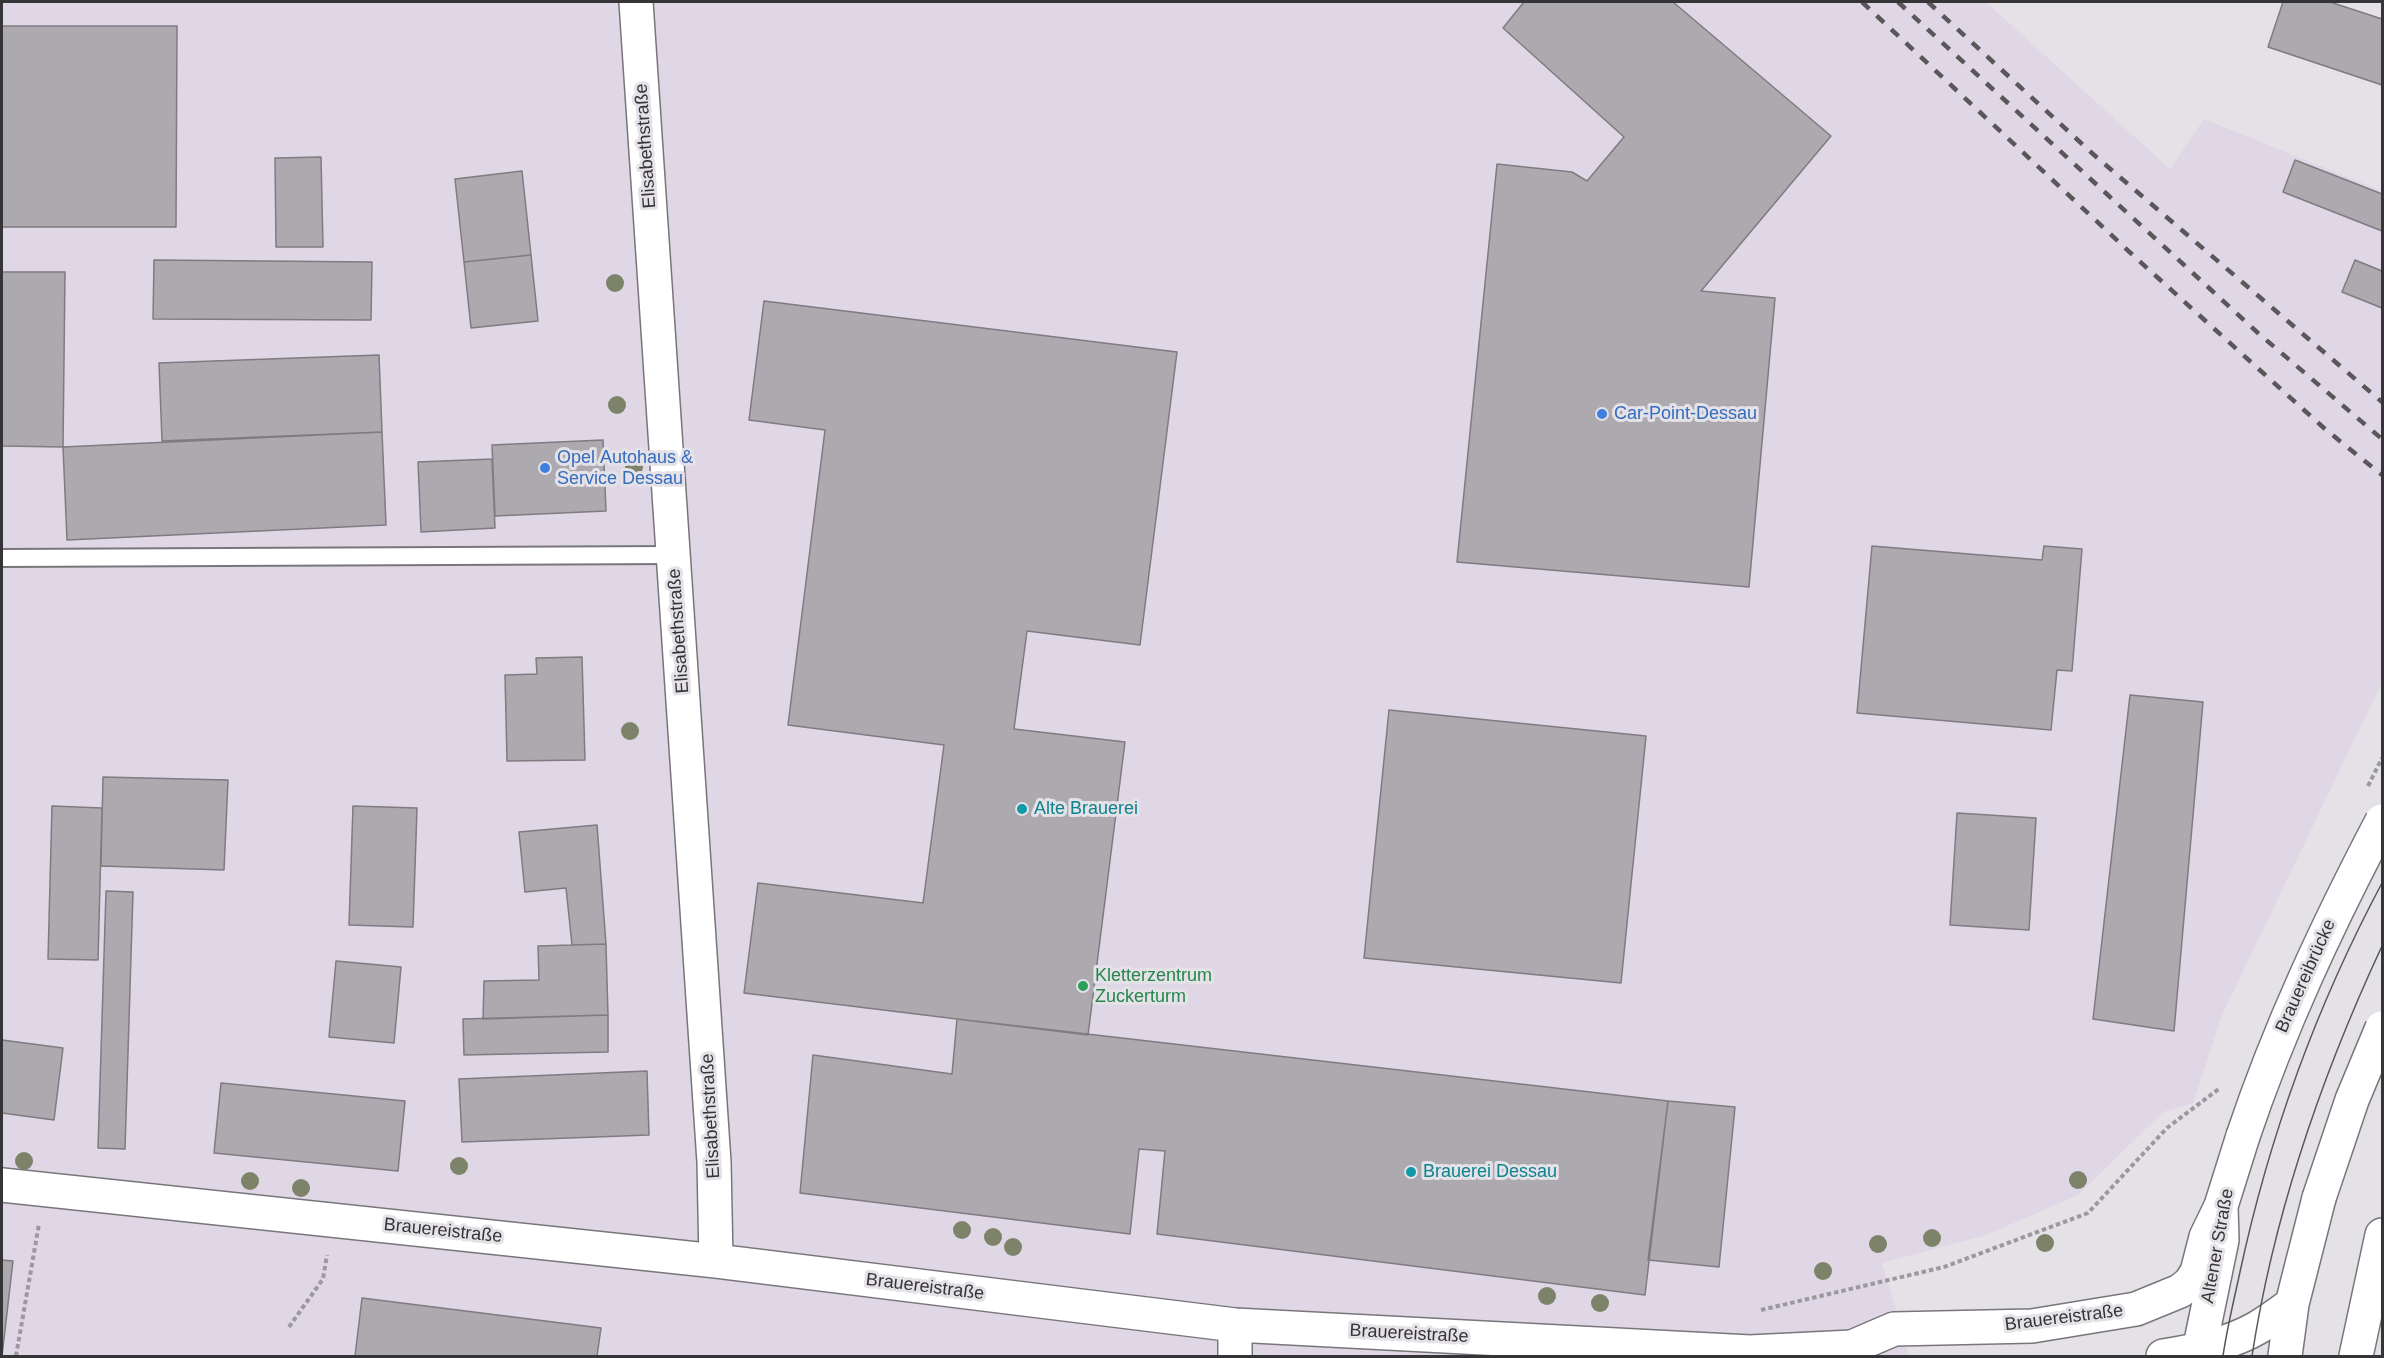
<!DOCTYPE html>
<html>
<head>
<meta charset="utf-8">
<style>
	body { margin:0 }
	#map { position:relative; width:2384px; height:1358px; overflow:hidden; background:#e4e1e7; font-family:Arial,sans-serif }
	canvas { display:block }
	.frame { position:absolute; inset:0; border:3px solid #353436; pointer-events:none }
</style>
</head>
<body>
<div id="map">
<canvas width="2384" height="1358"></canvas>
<div class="frame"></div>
</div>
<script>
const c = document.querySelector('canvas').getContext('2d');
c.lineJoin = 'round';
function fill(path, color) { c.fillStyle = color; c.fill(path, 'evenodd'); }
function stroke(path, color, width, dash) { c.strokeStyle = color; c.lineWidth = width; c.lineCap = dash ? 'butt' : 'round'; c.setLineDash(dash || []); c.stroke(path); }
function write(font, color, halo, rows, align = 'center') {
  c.font = font + ' Arial,sans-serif'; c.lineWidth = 6; c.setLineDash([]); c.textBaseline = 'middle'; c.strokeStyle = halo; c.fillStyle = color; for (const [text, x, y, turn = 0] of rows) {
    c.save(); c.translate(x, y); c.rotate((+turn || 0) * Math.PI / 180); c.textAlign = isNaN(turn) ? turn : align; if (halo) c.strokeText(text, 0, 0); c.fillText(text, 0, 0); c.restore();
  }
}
fill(new Path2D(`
	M2,2H1986L2170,169L2204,119L2382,191V682L2222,1015L2193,1103L2163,1112L2078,1195L1986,1235L1882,1263L1909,1356H2Z`), '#dfd7e5');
const building = new Path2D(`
	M1524,2H1673L1831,136L1701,291L1775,298L1749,587L1457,562L1497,164L1572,172L1587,181L1624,137L1503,28Z
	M2283,2H2330L2382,19V85L2268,47Z
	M2,26H177L176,227H2Z
	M321,157L323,247H276L275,158Z
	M2295,160L2382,194V231L2283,192Z
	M522,171L531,255L464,262L455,179Z
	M531,255L538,321L471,328L464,262Z
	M154,260L372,262L371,320L153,319Z
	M2355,260L2382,271V308L2342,292Z
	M2,272H65L63,447L2,446Z
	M764,301L1177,352L1140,645L1027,631L1014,729L1125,742L1088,1035L744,993L758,883L923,903L944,745L788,725L825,430L749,420Z
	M379,355L382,432L162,441L159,363Z
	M382,432L386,525L67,540L63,447Z
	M603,440L606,511L495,516L492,445Z
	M492,459L495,528L421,532L418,462Z
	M1872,546L2042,560L2044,546L2082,549L2072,671L2057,670L2051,730L1857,713Z
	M582,657L585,760L507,761L505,675L537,674L536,658Z
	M2130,695L2203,702L2174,1031L2093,1019Z
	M1389,710L1646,736L1621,983L1364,958Z
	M103,777L228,780L224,870L101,866Z
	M52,806L102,808L98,960L48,959Z
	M353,806L417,808L413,927L349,925Z
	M1957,813L2036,818L2029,930L1950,925Z
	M597,825L606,944L572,945L566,888L525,892L519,832Z
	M106,891L133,892L125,1149L98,1148Z
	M606,944L608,1015L483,1019L484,981L539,980L538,946Z
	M336,961L401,967L394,1043L329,1037Z
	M608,1015V1052L464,1055L463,1019Z
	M957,1019L1668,1101L1645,1295L1157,1234L1165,1151L1139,1149L1130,1234L800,1193L813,1055L952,1074Z
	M2,1040L63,1048L54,1120L2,1113Z
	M647,1071L649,1135L462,1142L459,1079Z
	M221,1083L405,1101L398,1171L214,1153Z
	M1668,1101L1735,1107L1719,1267L1648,1260Z
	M2,1260L13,1261L2,1356Z
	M362,1298L601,1328L597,1356H355Z`);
fill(building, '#aca9af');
stroke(building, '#7e7b81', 1.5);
const lane = new Path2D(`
	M2,558L674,555`);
const street = new Path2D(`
	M2356,1356L2382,1235`);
const secondary = new Path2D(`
	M636,2L714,1162L716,1261
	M2,1185L716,1261L1235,1325L1750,1352L1852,1347L1894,1329L2032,1326L2136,1309L2180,1291L2190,1283L2197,1272L2206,1237L2221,1206
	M1235,1356V1325
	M2163,1356C2195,1351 2229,1344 2257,1328C2269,1321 2281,1312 2292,1304
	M2198,1356L2222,1240L2221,1206L2243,1136
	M2285,1356L2292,1304L2319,1198`);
stroke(lane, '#79767b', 20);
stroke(street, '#79767b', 36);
stroke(secondary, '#79767b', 36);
stroke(new Path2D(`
	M1761,1310L1944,1267L2088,1213L2167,1128L2220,1088
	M289,1327L323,1279L327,1255
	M16,1356L39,1224`), '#9b999e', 4, [4.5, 3]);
stroke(lane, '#fff', 16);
stroke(street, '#fff', 33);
stroke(secondary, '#fff', 33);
stroke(new Path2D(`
	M2223,1356C2227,1328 2234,1300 2240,1272C2269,1137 2317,1005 2382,883
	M2252,1356C2274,1213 2321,1077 2382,946`), '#58575a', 1.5);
stroke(new Path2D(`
	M1862,2L2136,258L2325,429L2382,475
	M1898,2L2258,333L2382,439
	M1928,2L2093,154L2382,402`), '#58575a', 4.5, [10, 10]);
const secondaryBridge = new Path2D(`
	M2243,1136C2280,1026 2328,924 2382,821
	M2319,1198L2352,1100L2382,1028`);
stroke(secondaryBridge, '#79767b', 36, []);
stroke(new Path2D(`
	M2368,786L2382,758`), '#9b999e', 4, [4.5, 3]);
stroke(secondaryBridge, '#fff', 33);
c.fillStyle = '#7d8368';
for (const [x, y] of [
	[615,283],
	[617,405],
	[634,467],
	[630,731],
	[24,1161],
	[459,1166],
	[2078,1180],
	[250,1181],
	[301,1188],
	[962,1230],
	[993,1237],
	[1932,1238],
	[2045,1243],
	[1878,1244],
	[1013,1247],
	[1823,1271],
	[1547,1296],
	[1600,1303]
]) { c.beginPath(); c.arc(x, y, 9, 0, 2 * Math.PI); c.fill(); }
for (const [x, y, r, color] of [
	[1602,414,6,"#3f7fe0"],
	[545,468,6,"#3f7fe0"],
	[1022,809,6,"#0f9aa8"],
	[1083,986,6,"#2e9e5b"],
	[1411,1172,6,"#0f9aa8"]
]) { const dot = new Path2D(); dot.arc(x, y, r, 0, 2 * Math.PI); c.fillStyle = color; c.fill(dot); stroke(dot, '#e4e1e7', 2); }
write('18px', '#353436', '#e4e1e7', [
	["Elisabethstraße",646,146,-94],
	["Elisabethstraße",679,631,-94],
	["Brauereibrücke",2306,976,-66],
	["Elisabethstraße",711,1116,-93],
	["Brauereistraße",443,1231,6],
	["Altener Straße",2218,1246,-80],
	["Brauereistraße",925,1287,7],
	["Brauereistraße",2064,1318,-7],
	["Brauereistraße",1409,1334,3]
]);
write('18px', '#366cbe', '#e4e1e7', [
	["Car-Point-Dessau",1614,414],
	["Opel Autohaus &",557,458],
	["Service Dessau",557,479]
], 'left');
write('18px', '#0d838f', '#e4e1e7', [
	["Alte Brauerei",1034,809],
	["Brauerei Dessau",1423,1172]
], 'left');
write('18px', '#27864d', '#e4e1e7', [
	["Kletterzentrum",1095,976],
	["Zuckerturm",1095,997]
], 'left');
</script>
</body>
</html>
